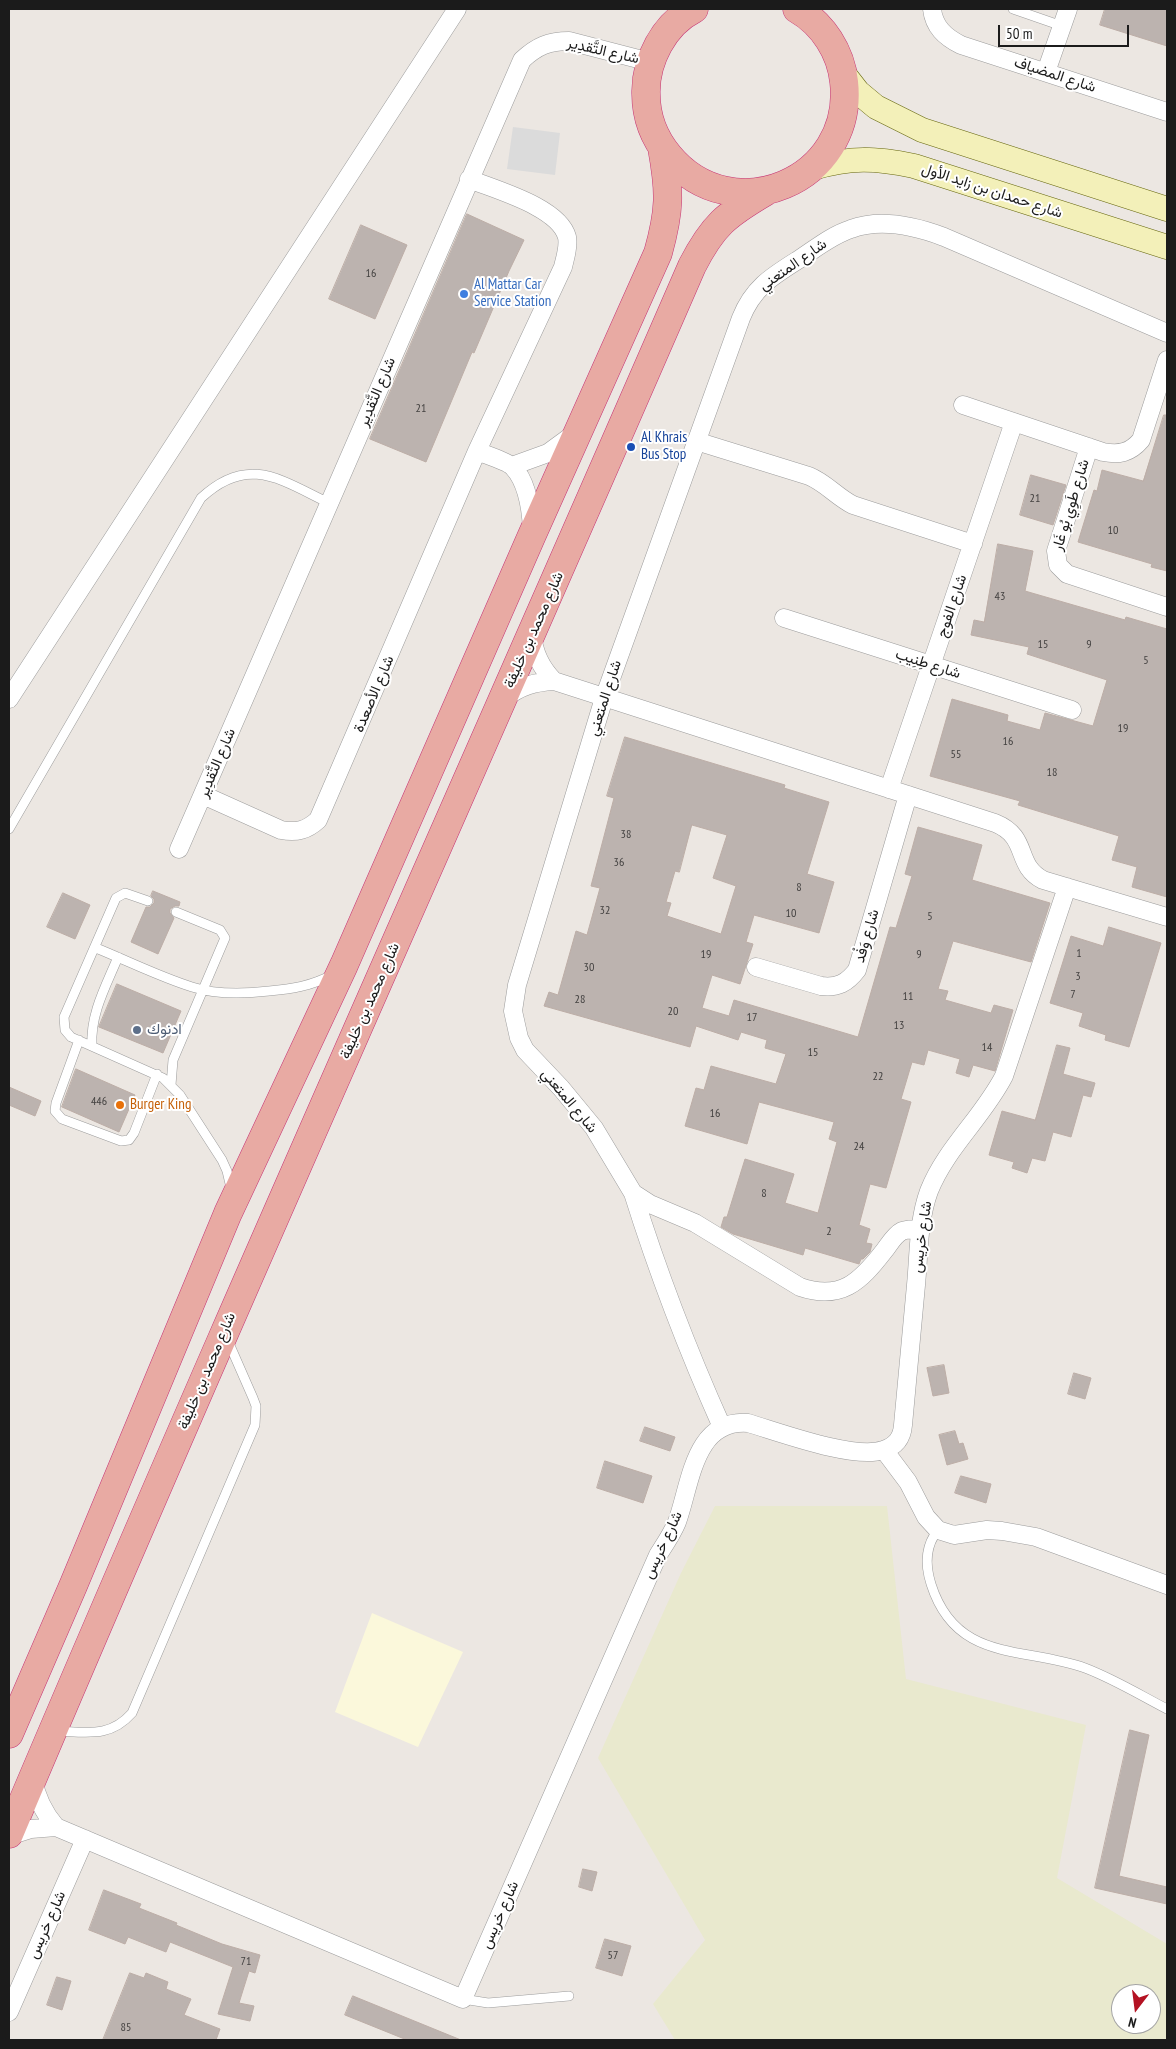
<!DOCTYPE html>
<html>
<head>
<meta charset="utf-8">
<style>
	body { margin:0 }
	#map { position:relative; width:1176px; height:2049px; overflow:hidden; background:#ece7e2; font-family:"PT Sans Narrow",sans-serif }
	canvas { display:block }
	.frame { position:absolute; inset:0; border:10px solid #1b1b1b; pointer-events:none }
	.north { position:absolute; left:1111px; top:1984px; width:50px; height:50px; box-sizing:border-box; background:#fff; border:1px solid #a4a4a4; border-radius:50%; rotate:195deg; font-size:14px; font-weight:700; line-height:20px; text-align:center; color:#1b1b1b }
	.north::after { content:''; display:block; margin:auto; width:18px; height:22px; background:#b41223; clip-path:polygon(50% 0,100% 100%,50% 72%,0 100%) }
	.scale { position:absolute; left:998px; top:25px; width:131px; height:22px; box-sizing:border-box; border:2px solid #1b1b1b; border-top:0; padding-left:6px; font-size:15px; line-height:18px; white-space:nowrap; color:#1b1b1b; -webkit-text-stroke:4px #fff; paint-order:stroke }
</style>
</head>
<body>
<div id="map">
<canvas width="1176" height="2049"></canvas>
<div class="frame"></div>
<div class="north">N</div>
<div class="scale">50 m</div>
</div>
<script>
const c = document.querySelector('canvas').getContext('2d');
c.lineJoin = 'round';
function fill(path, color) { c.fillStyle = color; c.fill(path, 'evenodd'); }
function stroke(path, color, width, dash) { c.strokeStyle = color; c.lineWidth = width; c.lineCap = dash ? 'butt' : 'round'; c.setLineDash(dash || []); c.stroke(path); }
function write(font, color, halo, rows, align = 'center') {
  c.font = font + ' "PT Sans Narrow",Vazirmatn,sans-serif'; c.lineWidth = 4; c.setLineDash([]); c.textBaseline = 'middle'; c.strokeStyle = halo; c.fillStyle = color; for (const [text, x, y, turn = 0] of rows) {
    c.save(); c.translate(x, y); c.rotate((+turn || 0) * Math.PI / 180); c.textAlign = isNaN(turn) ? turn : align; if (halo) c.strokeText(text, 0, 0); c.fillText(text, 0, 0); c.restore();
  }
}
fill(new Path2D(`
	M372,1613L463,1652L418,1747L335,1712Z`), '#fbf8db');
fill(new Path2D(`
	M715,1506H887L906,1679L1086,1725L1057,1878L1167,1944V2040H675L653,2004L705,1940L598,1758L681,1573ZM1121,1994H1151V2024H1121Z`), '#e9e9ce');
fill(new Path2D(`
	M513,127L560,133L555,175L507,169Z`), '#dbdbdb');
const building = new Path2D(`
	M1105,9H1167V46L1100,25Z
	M467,214L524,240L509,271L474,353L472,352L426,462L370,439Z
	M361,225L407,245L375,319L329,299Z
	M1164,415H1167V571L1151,567L1152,564L1078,542L1094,490L1097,491L1102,470L1143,481Z
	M1031,475L1066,485L1053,525L1020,515Z
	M998,544L1033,551L1025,591L1125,620L1126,617L1167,629V897L1132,887L1137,867L1112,860L1119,836L1018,805L1020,801L930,776L952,699L1008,715L1007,721L1040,730L1045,713L1093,726L1107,680L1027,654L1029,647L971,635L974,620L984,622Z
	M625,737L785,785L784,788L829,802L807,874L834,882L819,933L754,915L746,942L753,944L740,984L712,975L702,1008L729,1016L734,1000L858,1037L890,927L896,928L912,876L905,874L918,827L982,845L972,880L1050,903L1031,962L953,941L938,989L948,991L945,1000L991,1013L994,1005L1013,1010L995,1071L973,1065L969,1077L956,1073L960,1059L928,1050L924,1065L912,1062L901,1099L911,1102L886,1188L870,1184L859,1225L870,1229L866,1243L872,1244L870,1252L863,1259H861L859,1264L805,1248L803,1255L733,1234L721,1227L724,1217H727L745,1159L794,1174L785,1203L818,1213L837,1142L829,1139L834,1122L759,1102L747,1144L685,1126L696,1088L704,1090L711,1066L776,1084L786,1054L765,1048L767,1040L741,1032L738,1040L696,1026L690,1047L544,1006L549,992L558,995L576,931L587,935L600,888L591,886L614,798L607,796ZM692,825L727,835L713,878L736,886L721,934L667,916L671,903L666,902L675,871L679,872Z
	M153,891L180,902L179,906H175L170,909V913L174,918L158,954L131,942L146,907H150L154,903V899L151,896Z
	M63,893L90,905L75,939L47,927Z
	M1109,927L1161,943L1129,1047L1105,1040L1106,1035L1079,1026L1083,1013L1050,1003L1071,936L1103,946Z
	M117,984L181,1011L163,1053L99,1027Z
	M1057,1045L1070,1048L1063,1074L1095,1083L1091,1097L1083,1095L1071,1137L1053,1132L1045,1161L1032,1158L1027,1173L1012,1168L1014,1162L989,1155L1002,1111L1035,1120Z
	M76,1069L135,1095L119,1132L62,1107Z
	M9,1087L41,1101L35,1116L9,1105Z
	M944,1365L949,1393L933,1396L927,1368Z
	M1074,1373L1091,1378L1085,1399L1068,1394Z
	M645,1427L675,1437L670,1451L640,1441Z
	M955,1431L959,1444L963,1443L968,1459L947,1465L939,1435Z
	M605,1461L652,1476L643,1503L597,1488Z
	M961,1476L991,1484L986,1503L955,1493Z
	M1130,1730L1149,1735L1119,1876L1167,1887V1904L1095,1888Z
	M583,1869L597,1872L592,1891L579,1887Z
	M104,1890L141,1904L139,1908L177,1923L176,1925L222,1944L260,1955L255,1973L249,1971L239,2003L254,2006L250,2021L218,2014L233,1967L170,1942L166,1952L128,1937L125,1944L89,1930Z
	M605,1939L631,1946L622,1976L596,1968Z
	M130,1973L144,1978L146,1973L168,1982L166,1989L191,1999L184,2015L220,2029L216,2040H103Z
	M57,1977L71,1981L62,2010L47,2005Z
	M353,1996L461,2040H407L345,2015Z`);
fill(building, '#bcb3af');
stroke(building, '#bcada6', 1);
const service = new Path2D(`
	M1013,9L1062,26
	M9,829L201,498C248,454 281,480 329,503
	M148,901L125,893L116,898L64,1017L65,1030L71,1037L163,1078L180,1095L222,1160L227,1171L231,1188
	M96,948C128,961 160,977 192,987C217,995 244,994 269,991C292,989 311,986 332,975
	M79,1040L56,1103L55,1111L62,1119L121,1141L129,1140L134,1133L157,1074
	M92,1046C90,1014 106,986 118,957
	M171,1085L173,1060L225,938L220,930L176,912
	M938,1530C925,1546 925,1565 931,1584C956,1663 1023,1646 1085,1668C1114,1679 1140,1695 1167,1709
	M57,1731C87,1732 110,1738 132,1713L255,1425L256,1406L253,1398L228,1341
	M463,1999L488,2003L569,1996`);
const minor = new Path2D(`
	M932,9C934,27 945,37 961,45L1167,112
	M1046,72L1068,9
	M963,405L1103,452C1119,455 1130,453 1141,440L1167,360
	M696,441L809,476C826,483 837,497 853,505L973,544
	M1089,447L1056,551L1058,565L1067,574L1167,607
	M477,451C486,455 507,461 513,467C527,482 531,510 532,529
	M512,466L548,453L574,434
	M784,618L1072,710
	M532,635C534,654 541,668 554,681
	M9,699L457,9
	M504,699C520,686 535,682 554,681L995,823C1030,837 1014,865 1043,880L1167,917
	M889,789L1014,422
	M203,795L281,830C297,833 307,830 318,820L477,451L563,267C565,258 569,247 567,237C559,207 496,190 469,179
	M179,849L522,60C537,46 549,41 569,41L650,62
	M756,967L821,986C838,988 847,983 857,970L908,795
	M633,1193C658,1273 688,1351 722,1427
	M921,1229C914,1229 908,1229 902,1231C894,1235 889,1245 884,1251C860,1282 841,1301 800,1287L695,1223L650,1204L633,1193L594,1128L561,1088L525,1050L519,1038L513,1011L517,985L604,698L741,318C753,288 771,277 798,260C815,249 832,235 851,229C881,218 915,226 944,237L1167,333
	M884,1450L908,1482L926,1517L938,1530L954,1535L987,1530L1002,1531L1036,1537L1167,1585
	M33,1778C36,1797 43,1812 56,1827
	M9,1836L31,1829L56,1827L463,1999L658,1555C665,1544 672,1534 677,1522C691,1483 694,1419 748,1423C779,1432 854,1460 883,1450C896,1446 902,1438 903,1425C907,1378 912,1332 916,1285C919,1254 918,1221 929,1191C946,1148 983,1117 1004,1076L1067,887
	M9,2012L85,1839`);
const secondary = new Path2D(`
	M844,74L858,92L876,107L922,130L1167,209
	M813,168C852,157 874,158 914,166L1167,247`);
const trunk = new Path2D(`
	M694,9C664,24 645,61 646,94C646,117 654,138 669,156C732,232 855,181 844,82C841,52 823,24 797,9
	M9,1734L73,1586L228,1213L344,965L532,535L658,253C670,210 670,192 662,148
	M9,1834C231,1309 465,789 692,266C713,225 726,215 765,192`);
stroke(service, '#9c9c9c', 10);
stroke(minor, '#9c9c9c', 19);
stroke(secondary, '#65660e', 25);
stroke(trunk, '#c53374', 29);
stroke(service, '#fff', 9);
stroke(minor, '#fff', 18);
stroke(secondary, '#f3f0b9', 24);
stroke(trunk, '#e8aaa3', 28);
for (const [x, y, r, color] of [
	[464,294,5,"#3f7fe0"],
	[631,447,5,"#1a4fb4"],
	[137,1030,5,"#5c6f8a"],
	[120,1105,5,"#e8710a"]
]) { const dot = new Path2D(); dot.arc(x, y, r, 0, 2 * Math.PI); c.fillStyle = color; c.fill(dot); stroke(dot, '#fff', 2); }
write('12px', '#434140', null, [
	["16",371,274],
	["21",421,409],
	["21",1035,499],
	["10",1113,531],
	["43",1000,597],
	["15",1043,645],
	["9",1089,645],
	["5",1146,661],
	["19",1123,729],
	["16",1008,742],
	["55",956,755],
	["18",1052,773],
	["38",626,835],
	["36",619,863],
	["8",799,888],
	["32",605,911],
	["10",791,914],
	["5",930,917],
	["1",1079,954],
	["19",706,955],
	["9",919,955],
	["30",589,968],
	["3",1078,977],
	["7",1073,995],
	["11",908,997],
	["28",580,1000],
	["20",673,1012],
	["17",752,1018],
	["13",899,1026],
	["14",987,1048],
	["15",813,1053],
	["22",878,1077],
	["446",99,1102],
	["16",715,1114],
	["24",859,1147],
	["8",764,1194],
	["2",829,1232],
	["57",613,1956],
	["71",246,1962],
	["85",126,2028]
]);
write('15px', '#1b1b1b', '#fff', [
	["شارع التَّقدِير",603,51,13],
	["شارع المضياف",1055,75,18],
	["شارع حمدان بن زايد الأول",992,191,18],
	["شارع المتعني",793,265,-35],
	["شارع التَّقدِير",377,392,-67],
	["شارع طَوِي بُو غَار",1071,505,-73],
	["شارع الفوج",952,606,-71],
	["شارع محمد بن خليفة",534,630,-66],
	["شارع طِنِيب",928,664,18],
	["شارع الأصعدة",374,694,-67],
	["شارع المتعني",605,698,-72],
	["شارع التَّقدِير",217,763,-67],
	["شارع وَفْد",867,936,-74],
	["شارع محمد بن خليفة",370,1001,-66],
	["شارع المتعني",569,1101,50],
	["شارع خريس",922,1237,-82],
	["شارع محمد بن خليفة",207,1371,-67],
	["شارع خريس",663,1545,-65],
	["شارع خريس",500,1915,-66],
	["شارع خريس",47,1925,-66]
]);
write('15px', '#366cbe', '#fff', [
	["Al Mattar Car",474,285],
	["Service Station",474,302]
], 'left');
write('15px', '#164399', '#fff', [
	["Al Khrais",641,438],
	["Bus Stop",641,455]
], 'left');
write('15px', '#4e5e75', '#fff', [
	["ادنوك",147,1030]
], 'left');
write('15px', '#c56008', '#fff', [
	["Burger King",130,1105]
], 'left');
</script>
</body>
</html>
